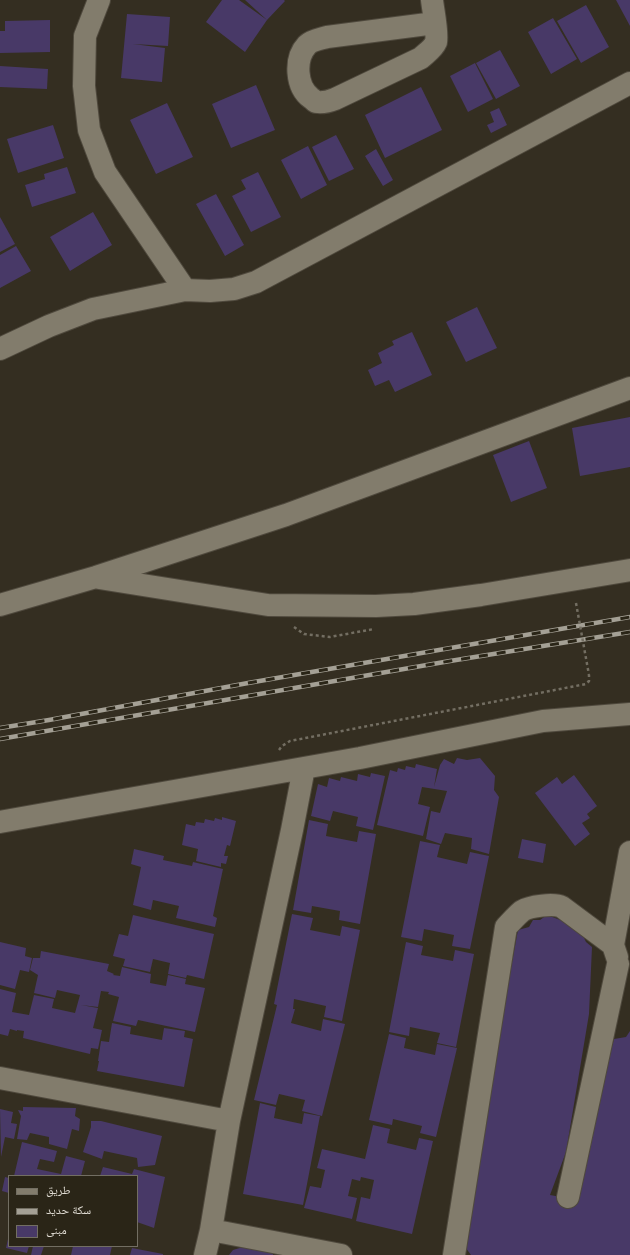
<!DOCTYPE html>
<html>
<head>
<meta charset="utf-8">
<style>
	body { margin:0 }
	#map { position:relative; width:630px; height:1255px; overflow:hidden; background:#342e21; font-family:Poppins,"Noto Naskh Arabic",sans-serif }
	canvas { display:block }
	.legend { position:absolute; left:8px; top:1175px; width:130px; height:72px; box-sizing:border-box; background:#2a2517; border:1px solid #726e62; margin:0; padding:5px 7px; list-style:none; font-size:12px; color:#dfdbd2 }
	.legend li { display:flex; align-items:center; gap:8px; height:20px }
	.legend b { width:20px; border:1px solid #726e62 }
</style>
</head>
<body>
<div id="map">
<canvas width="630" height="1255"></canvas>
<ul class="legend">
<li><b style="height:5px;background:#827c6c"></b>طريق</li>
<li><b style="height:5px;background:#a4a095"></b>سكة حديد</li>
<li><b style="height:11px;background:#483967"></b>مبنى</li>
</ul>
</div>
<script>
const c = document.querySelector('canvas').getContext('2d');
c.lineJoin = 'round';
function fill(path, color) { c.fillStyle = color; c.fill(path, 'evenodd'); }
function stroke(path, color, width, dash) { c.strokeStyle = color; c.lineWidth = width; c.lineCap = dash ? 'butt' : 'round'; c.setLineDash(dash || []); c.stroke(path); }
fill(new Path2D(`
	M222,0H239L267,20L245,0H284L285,1L267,20L245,52L206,22Z
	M616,0H630V26Z
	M586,5L609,47L581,63L557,21Z
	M127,14L170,17L168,46L133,44L165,48L162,82L121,78Z
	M553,18L577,59L551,74L528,32Z
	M50,20V52L0,53V31H5V21Z
	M500,50L520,86L496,99L476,63Z
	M475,63L493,99L468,112L450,76Z
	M0,66L48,69L47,89L0,87Z
	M256,85L275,130L231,148L212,104Z
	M421,87L442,130L385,158L365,115Z
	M167,103L193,157L156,174L130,120Z
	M499,108L507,125L491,133L487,125L494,122L490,112Z
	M53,125L64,158L18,173L7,139Z
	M336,135L354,169L329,181L312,147Z
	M308,146L327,185L301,199L281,160Z
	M376,149L393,180L383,186L365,156Z
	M67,167L76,193L32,207L25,185L45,179L44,174Z
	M258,172L281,217L251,232L232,196L246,189L241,180Z
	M216,194L244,245L225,256L196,204Z
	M93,212L112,245L70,271L50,237Z
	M0,217L15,244L0,252Z
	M16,246L31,271L0,288V255Z
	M477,307L497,348L466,362L446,322Z
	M412,332L432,375L395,392L389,380L375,386L368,370L382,363L378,353L394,345L392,341Z
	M630,417V467L580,476L572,428Z
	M529,441L547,488L511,502L493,455Z
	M457,758L467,760L480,758L495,776L494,790L499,797L489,854L471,849L472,838L445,833L441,844L426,839L431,811L440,813L447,791L422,787L418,804L430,807L423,836L377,825L390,770L397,772L398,768L405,770L406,766L415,768L416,764L437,769L434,787L440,765L444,759L454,764Z
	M371,773L385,776L373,830L356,826L358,817L333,811L330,821L311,816L318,784L327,787L329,778L340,781L341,777L357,781L358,774L370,777Z
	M574,775L597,806L587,814L590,818L582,823L590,834L575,846L535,793L557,777L562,784Z
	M222,817L236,821L230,846L227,845L224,856H228L226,864L221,863V867L196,861L198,849L182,845L186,824L195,826L196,822L204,823L205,819L214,821L215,818L222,820Z
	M309,820L328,824L326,836L357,842L359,831L376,834L360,924L339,920L340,911L312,906L311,913L293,910Z
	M522,839L546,844L543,863L518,858Z
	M420,841L440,845L437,857L467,864L470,852L489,856L470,949L452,946L454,935L424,929L422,941L401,937Z
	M134,849L164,856L163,860L192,866L193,862L223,869L213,916L217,918L215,927L176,918L179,906L153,900L151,910L133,905L141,867L131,864Z
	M292,914L313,918L310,930L340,936L342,926L360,930L342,1021L324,1017L326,1006L294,999L293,1009H295L291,1023L321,1031L323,1019L345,1024L322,1116L302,1111L305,1100L279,1094L276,1105L254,1100L277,1005L274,1004Z
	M133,915L214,934L204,979L187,975L186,978L168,974L170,963L153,959L150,972L123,966L125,959L113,956L119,934L128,936Z
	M547,915L571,924L582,934L586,942L592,947L589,1014L566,1152L550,1195L572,1199L614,1039L626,1037L630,1031V1255H471L460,1240L518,930L529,927L533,920H540Z
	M0,942L26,948L25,956L32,958L29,972L20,970L15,989L0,985Z
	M406,942L423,946L421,955L453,961L455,950L474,954L456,1047L437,1043L440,1033L410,1027L409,1036L389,1032Z
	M41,951L109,964L107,971L114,974L113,975L120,976L122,967L151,974L150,983L166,986L168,975L186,979L185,984L205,988L195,1032L138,1020L136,1026L113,1021L119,997L108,994L109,992L101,991L98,1007L81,1005L98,1008L93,1028L102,1030L98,1049L91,1048L90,1054L23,1038L24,1031L17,1030V1031L10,1029L8,1036L0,1034V989L16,993L12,1012L29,1015L34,995L54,999L52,1008L75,1013L80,995L57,990L55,998L34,993L38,975L30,970L33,958H40Z
	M112,1023L131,1027L130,1034L162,1040L164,1028L185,1031L184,1037L193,1039L184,1087L97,1071L99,1061H98L101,1041L109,1042Z
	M389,1034L406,1038L404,1048L435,1055L437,1044L457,1048L436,1137L420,1133L422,1126L393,1119L392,1125L369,1120Z
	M260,1103L276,1107L274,1118L302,1124L304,1113L320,1116L303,1205L243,1194Z
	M23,1107L76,1108L75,1116L80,1119L79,1131L72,1129L67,1149L49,1144V1137L30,1133L27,1140L17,1139L21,1116L18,1110L23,1111Z
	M0,1109L13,1112L11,1123L17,1124L14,1139L5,1137L1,1157Z
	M91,1121H101L162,1136L155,1165L138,1167L137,1158L104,1151L102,1159L83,1152L91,1127Z
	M373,1125L390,1129L387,1143L416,1150L419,1138L433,1141L412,1234L356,1221L361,1197L370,1199L374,1180L361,1177L360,1181L352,1179L348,1196L357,1198L352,1219L304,1208L310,1186L321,1188L325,1170L317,1168L322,1149L365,1159Z
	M22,1142L57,1151L54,1162L40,1159L37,1169L61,1174L66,1156L85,1161L81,1176H14Z
	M103,1167L132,1174L134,1169L165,1177L154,1228L137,1222V1176H100Z
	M5,1177L9,1178V1193L2,1191Z
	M8,1239L9,1246H29L27,1253L6,1248Z
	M33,1246H44L41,1255H31Z
	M73,1246L86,1247V1246H112L110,1255H71Z
	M243,1247H273V1255H229L233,1250Z
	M132,1248L163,1254V1255H130Z`), '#483967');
const minor = new Path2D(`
	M99,0L85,36L84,86L89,130L105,172L185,290
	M432,0C433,10 438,33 436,42C433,49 426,53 421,58L335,99C330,101 322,103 316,102C314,101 313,99 311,98C296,87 294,59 307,45C312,40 321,39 327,37L435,23
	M0,349L49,326L93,309L185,290L210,291L234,289L256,282L630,83
	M99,578L268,605L376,606L414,604L481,595L630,570
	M0,605L96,577L286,515L630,388
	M0,822L360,758L543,721L630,714
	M617,957L613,945L630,852
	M0,1078L229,1121
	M568,1197L618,964
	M211,1230L341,1255
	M205,1255L211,1230L229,1121L292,830L304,768
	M454,1255L506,927C511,922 516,916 522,911C530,906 554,903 562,907L613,945`);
stroke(minor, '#4f493d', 24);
stroke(new Path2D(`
	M294,627L304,634L330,637L374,629
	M279,750L282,746L290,741L586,684L589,681V675`), '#736e62', 2.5, [3, 3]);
stroke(minor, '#827c6c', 22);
const rail = new Path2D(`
	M0,728L49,720L248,683L630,617
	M0,739L450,661L630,632`);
stroke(rail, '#a4a095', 4.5);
stroke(rail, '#2a2517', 3, [9]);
stroke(new Path2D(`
	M576,603L589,675`), '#736e62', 2.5, [3, 3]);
</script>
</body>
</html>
